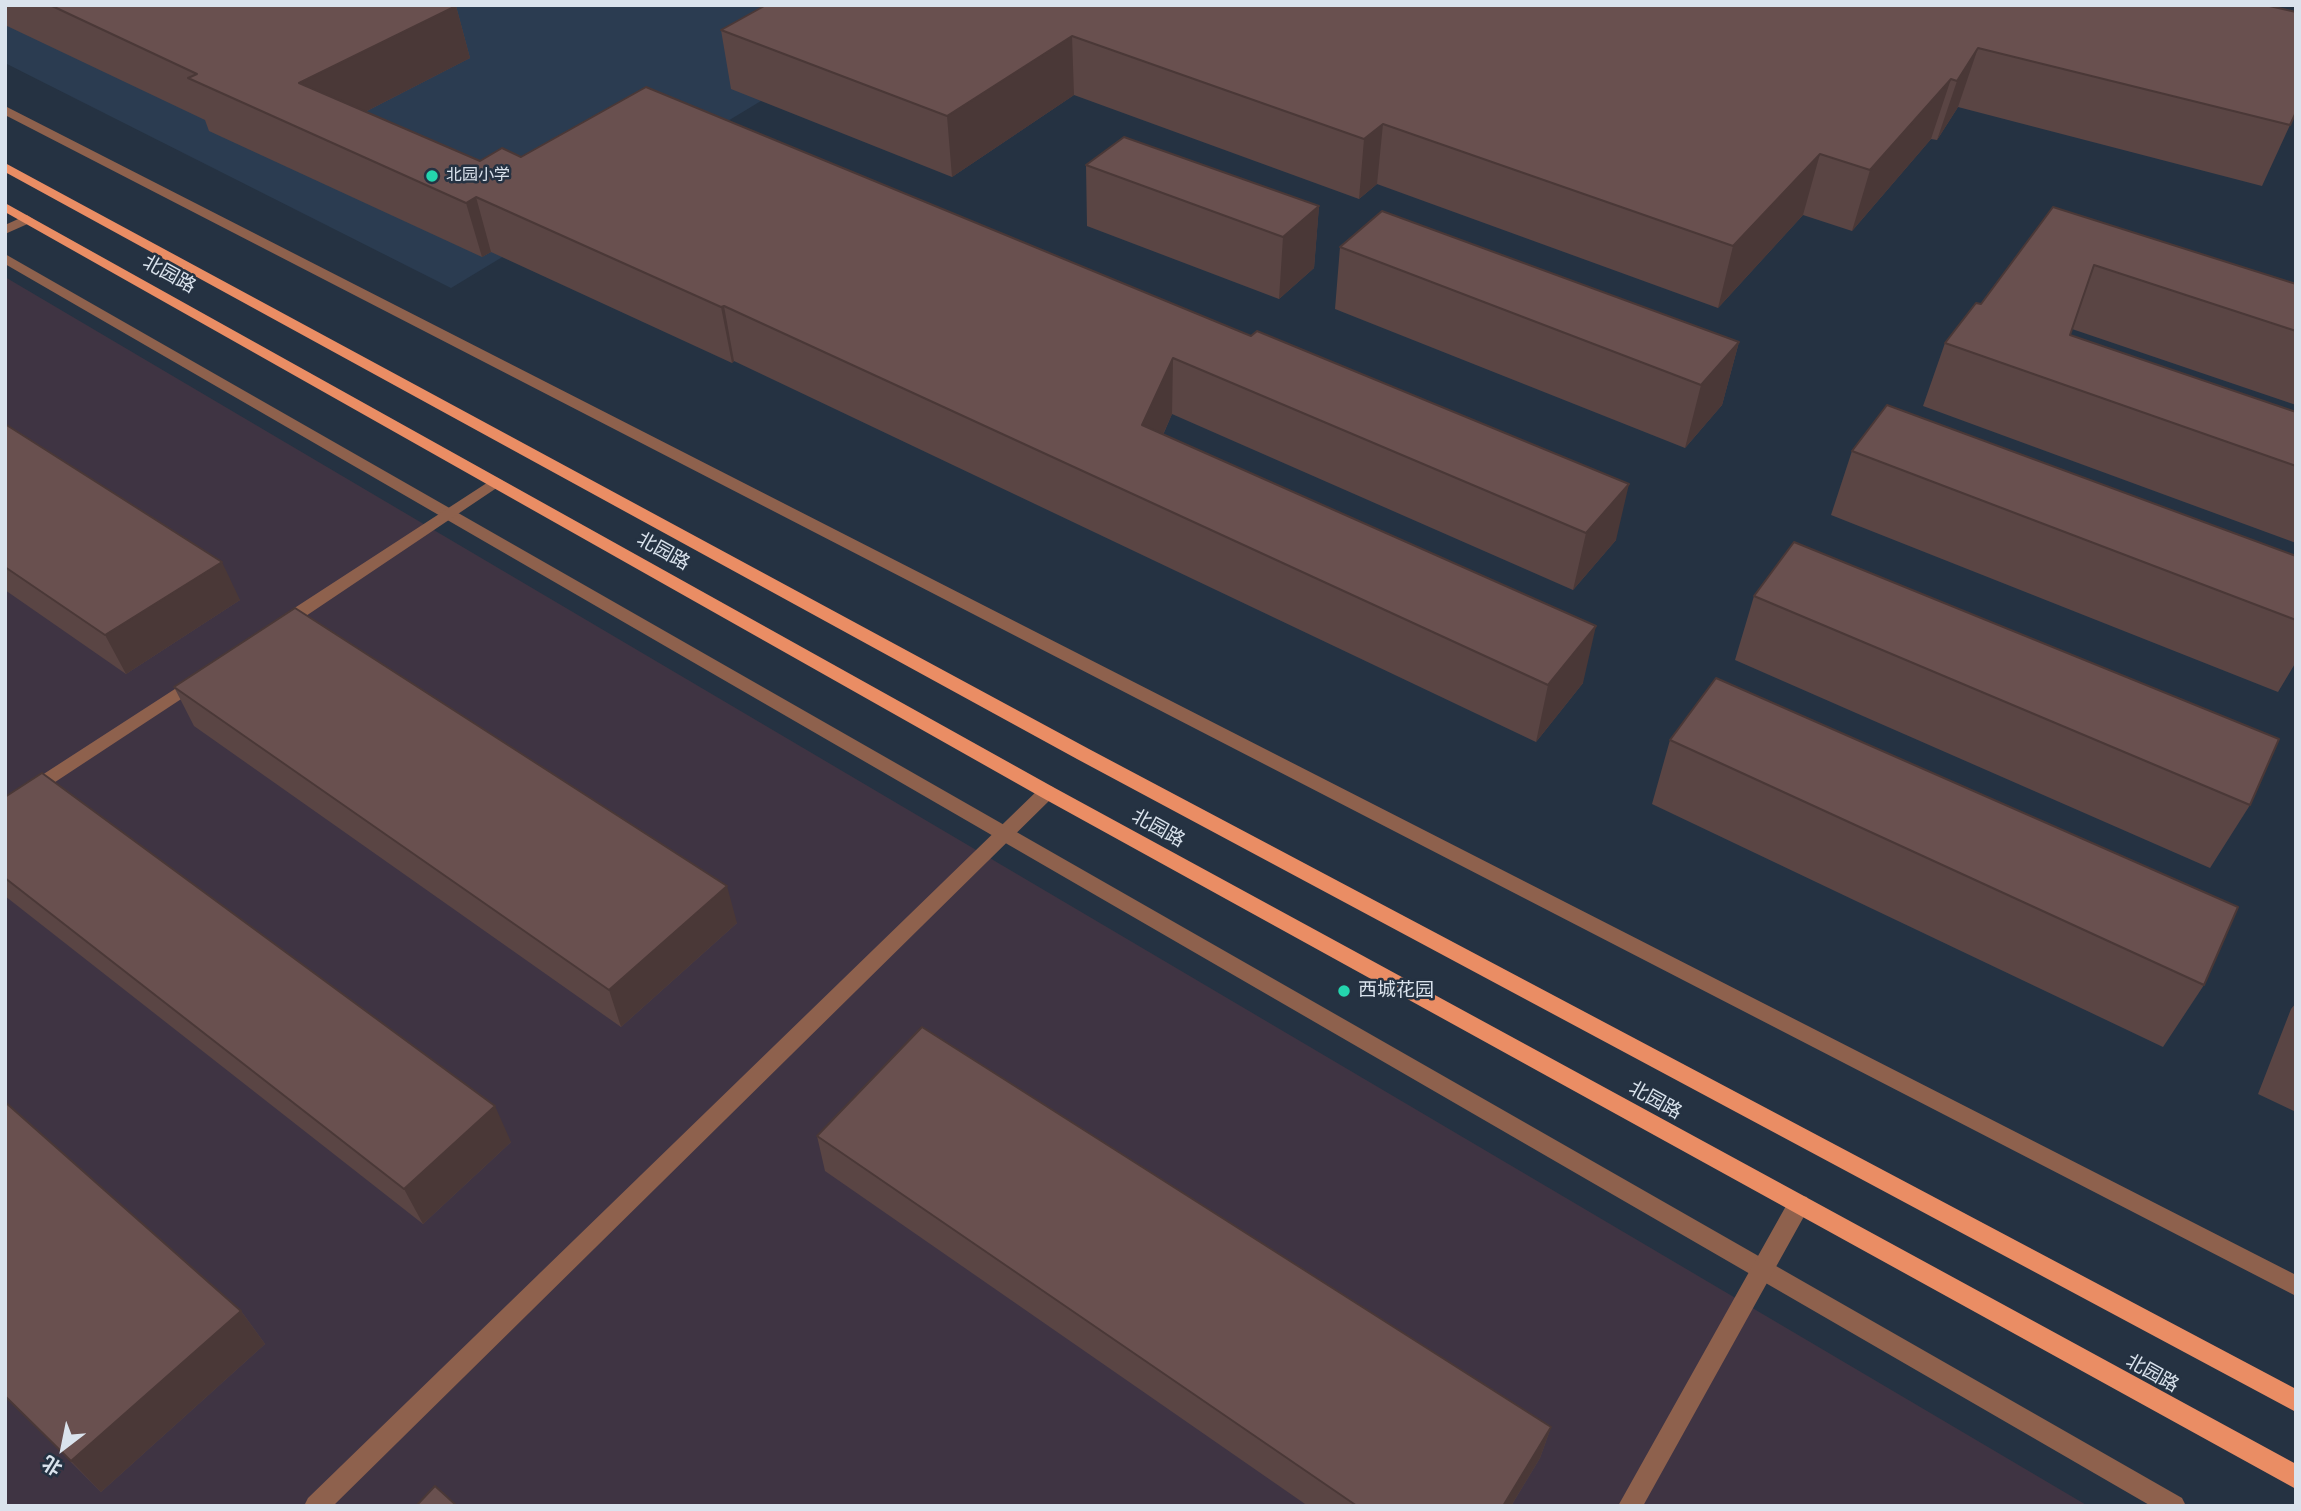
<!DOCTYPE html>
<html>
<head>
<meta charset="utf-8">
<style>
	body { margin:0 }
	#map { position:relative; width:2301px; height:1511px; overflow:hidden; background:#253242; font-family:"Archivo Narrow","Noto Sans SC",sans-serif }
	canvas { display:block }
	.frame { position:absolute; inset:0; border:7px solid #dae3ed; pointer-events:none }
	.north { position:absolute; left:28px; top:1413px; width:70px; height:70px; -webkit-text-stroke:5px #253242; paint-order:stroke; rotate:212deg; font-size:19px; font-weight:700; line-height:28px; text-align:center; color:#dae3ed }
	.north::after { content:''; display:block; margin:auto; width:24px; height:32px; background:#dae3ed; clip-path:polygon(50% 0,100% 100%,50% 72%,0 100%) }
</style>
</head>
<body>
<div id="map">
<canvas width="2301" height="1511"></canvas>
<div class="frame"></div>
<div class="north">北</div>
</div>
<script>
const c = document.querySelector('canvas').getContext('2d');
c.lineJoin = 'round';
function fill(path, color) { c.fillStyle = color; c.fill(path, 'evenodd'); }
function stroke(path, color, width, dash) { c.strokeStyle = color; c.lineWidth = width; c.lineCap = dash ? 'butt' : 'round'; c.setLineDash(dash || []); c.stroke(path); }
function write(font, color, halo, rows, align = 'center') {
  c.font = font + ' "Archivo Narrow","Noto Sans SC",sans-serif'; c.lineWidth = 5; c.setLineDash([]); c.textBaseline = 'middle'; c.strokeStyle = halo; c.fillStyle = color; for (const [text, x, y, turn = 0] of rows) {
    c.save(); c.translate(x, y); c.rotate((+turn || 0) * Math.PI / 180); c.textAlign = isNaN(turn) ? turn : align; if (halo) c.strokeText(text, 0, 0); c.fillText(text, 0, 0); c.restore();
  }
}
fill(new Path2D(`
	M5,277L2088,1506H5Z`), '#3f3443');
fill(new Path2D(`
	M5,5H920L451,288L5,63Z`), '#2b3c51');
fill(new Path2D(`
	M5,106L2296,1275V1296L5,115Z
	M5,254L2182,1498L2186,1506H2151L5,264Z`), '#8e614d');
fill(new Path2D(`
	M27,215L33,219L32,222L5,234V225Z
	M496,477L504,482L501,485L288,628H276L274,624L276,620Z
	M195,676L201,678L203,682L201,686L5,815V799Z
	M1047,785L1053,787L1056,792L1053,797L333,1506H304L308,1498L1041,787Z
	M1799,1195L1807,1197L1810,1204L1807,1211L1643,1506H1618L1791,1197Z`), '#8e614d');
fill(new Path2D(`
	M5,163L1089,749L2296,1389V1412L1077,759L5,172Z
	M5,203L1053,787L2296,1464V1489L1041,797L5,212Z`), '#ea8d64');
fill(new Path2D(`
	M5,5H454L456,6L470,58L365,112L480,161L521,157L646,87L1616,540L1573,590L1172,414L1163,435L1583,683L1536,742L734,361L732,363L491,252L482,257L209,131L205,120L5,25Z
	M2265,5L2290,125L2262,186L1958,107L1937,140L1931,139L1852,231L1803,215L1718,308L1377,184L1359,199L1074,95L952,177L731,89L721,30Z
	M1086,165L1319,206L1314,268L1279,299L1087,226Z
	M2053,207L2296,284V405L2072,329L2070,335L2296,412V543L1923,406L1945,343L1981,304Z
	M1340,247L1739,342L1722,405L1685,448L1335,309Z
	M5,424L240,600L126,674L5,590Z
	M1852,451L2296,556V662L2278,692L1831,515Z
	M1754,596L2250,805L2210,868L1735,660Z
	M174,687L737,923L621,1027L194,726Z
	M1670,740L2204,985L2163,1047L1652,804Z
	M5,797L511,1142L423,1224L5,896Z
	M2296,1003V1112L2258,1094L2291,1009Z
	M5,1102L241,1311L265,1344L101,1492L5,1396Z
	M817,1136L1551,1427L1540,1458L1511,1506H1308L825,1171Z`), '#5a4544');
fill(new Path2D(`
	M456,6L470,58L318,136L299,83Z
	M1072,36L1074,95L952,177L947,116Z
	M1978,48L1958,107L1937,140L1957,81Z
	M1951,79L1931,139L1852,231L1870,170Z
	M1383,124L1377,184L1359,199L1364,139Z
	M1820,154L1803,215L1718,308L1733,246Z
	M476,197L491,252L482,257L466,203Z
	M1319,206L1314,268L1279,299L1283,237Z
	M724,306L734,361L732,363L721,307Z
	M1739,342L1722,405L1685,448L1701,385Z
	M1173,358L1172,414L1142,482V425Z
	M1629,484L1616,540L1573,590L1586,533Z
	M222,562L240,600L126,674L105,635Z
	M1596,626L1583,683L1536,742L1548,685Z
	M727,886L737,923L621,1027L609,990Z
	M495,1106L511,1142L423,1224L404,1189Z
	M241,1311L265,1344L101,1492L71,1461Z
	M1551,1427L1540,1458L1511,1506H1503Z`), '#4a3837');
const building = new Path2D(`
	M50,5H454L456,6L299,83L480,161L502,148L521,157L646,87L1251,336L1257,331L1629,484L1586,533L1173,358L1142,425L1596,626L1548,685L724,306L721,307L476,197L466,203L188,78L197,74Z
	M766,5H2265L2296,12V112L2290,125L1978,48L1957,81L1951,79L1870,170L1820,154L1733,246L1383,124L1364,139L1072,36L947,116L721,30Z
	M1124,137L1319,206L1283,237L1086,165Z
	M2053,207L2296,284V331L2094,265L2070,335L2296,412V466L1945,343L1976,303L1981,304Z
	M1382,211L1739,342L1701,385L1340,247Z
	M1887,405L2296,556V620L1852,451Z
	M5,424L222,562L105,635L5,567Z
	M1794,542L2279,739L2250,805L1754,596Z
	M295,608L727,886L609,990L174,687Z
	M1716,678L2238,907L2204,985L1670,740Z
	M42,773L495,1106L404,1189L5,878V797Z
	M922,1027L1551,1427L1503,1506H1357L817,1136Z
	M5,1102L241,1311L71,1461L5,1396Z
	M435,1486L457,1506H416Z`);
fill(building, '#69504f');
stroke(building, '#4a3837', 2);
for (const [x, y, r, color] of [
	[432,176,7,"#24d5ae"],
	[1344,991,7,"#24d5ae"]
]) { const dot = new Path2D(); dot.arc(x, y, r, 0, 2 * Math.PI); c.fillStyle = color; c.fill(dot); stroke(dot, '#253242', 2.5); }
write('16px', '#dae3ed', '#253242', [
	["北园小学",446,176]
], 'left');
write('19px', '#dae3ed', '#253242', [
	["北园路",169,275,29],
	["北园路",663,552,29],
	["北园路",1158,829,29],
	["北园路",1655,1101,29],
	["北园路",2152,1374,29]
]);
write('19px', '#dae3ed', '#253242', [
	["西城花园",1358,991]
], 'left');
</script>
</body>
</html>
